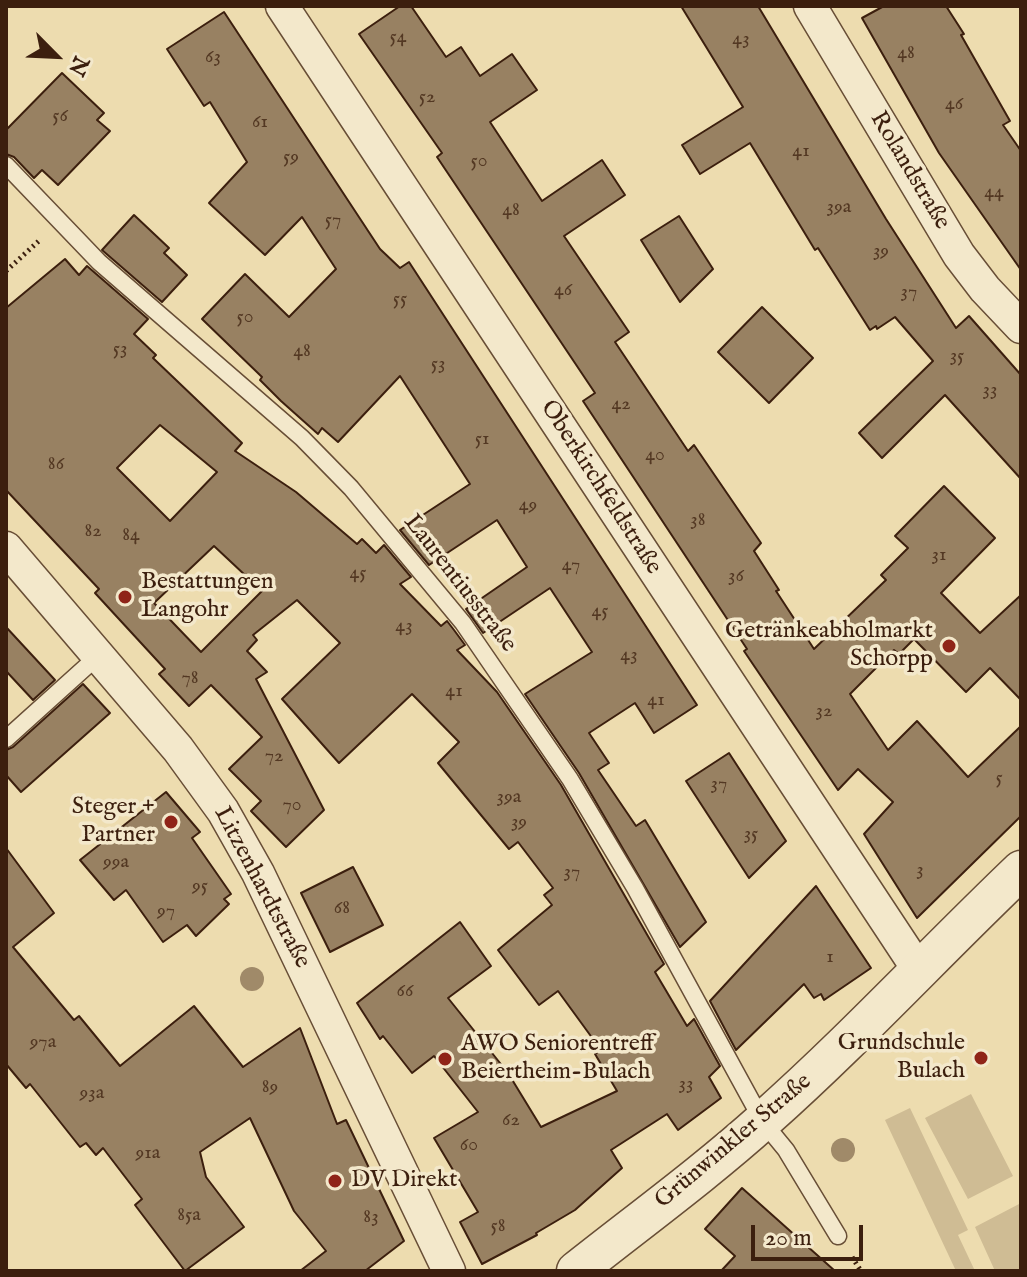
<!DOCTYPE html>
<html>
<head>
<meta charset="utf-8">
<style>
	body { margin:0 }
	#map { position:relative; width:1027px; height:1277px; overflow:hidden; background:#eddcaf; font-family:"IM FELL English",serif }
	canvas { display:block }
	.frame { position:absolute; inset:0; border:8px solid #3c1f0e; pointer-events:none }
	.north { position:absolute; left:16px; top:16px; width:80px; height:80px; -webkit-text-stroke:6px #f3e8cb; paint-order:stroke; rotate:114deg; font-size:22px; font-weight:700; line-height:32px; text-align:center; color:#3c1f0e }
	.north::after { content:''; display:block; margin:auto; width:28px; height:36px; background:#3c1f0e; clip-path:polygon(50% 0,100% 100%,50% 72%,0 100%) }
	.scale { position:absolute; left:751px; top:1225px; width:112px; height:36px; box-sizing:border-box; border:4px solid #3c1f0e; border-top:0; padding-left:10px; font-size:24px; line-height:28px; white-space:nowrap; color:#3c1f0e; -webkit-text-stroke:6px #f3e8cb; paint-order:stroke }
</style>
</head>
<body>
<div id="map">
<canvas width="1027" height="1277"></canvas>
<div class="frame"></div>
<div class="north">N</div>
<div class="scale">20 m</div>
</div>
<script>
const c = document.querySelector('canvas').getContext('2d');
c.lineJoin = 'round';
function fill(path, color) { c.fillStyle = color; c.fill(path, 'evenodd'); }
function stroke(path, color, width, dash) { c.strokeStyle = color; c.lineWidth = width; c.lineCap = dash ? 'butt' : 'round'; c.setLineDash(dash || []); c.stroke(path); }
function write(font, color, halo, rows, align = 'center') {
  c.font = font + ' "IM FELL English",serif'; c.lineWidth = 7; c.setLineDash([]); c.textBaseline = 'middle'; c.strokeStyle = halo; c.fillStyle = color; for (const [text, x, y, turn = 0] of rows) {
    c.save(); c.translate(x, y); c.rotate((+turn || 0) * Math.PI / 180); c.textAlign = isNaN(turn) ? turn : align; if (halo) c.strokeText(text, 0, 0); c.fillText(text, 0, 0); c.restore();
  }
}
fill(new Path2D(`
	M971,1094L1013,1176L968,1199L925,1118Z
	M910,1108L968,1230L958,1235L975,1271H956L885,1120Z
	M1021,1203V1271H995L975,1227Z`), '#cfbc94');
const building = new Path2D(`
	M400,6H411L446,57L461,47L480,76L512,54L537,90L490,122L542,201L602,160L625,195L564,236L629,332L615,342L688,451L694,445L761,543L754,551L779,590L776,591L814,649L886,580L881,575L908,548L895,536L944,486L995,538L941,593L980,633L1021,595V700L990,668L966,692L914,639L899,654L894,650L850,694L888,750L917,721L968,777L1021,726V816L917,918L864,834L893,802L858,769L838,790L744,651L747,649L583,401L595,393L437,157L442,153L359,34Z
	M681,6H758L886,219L956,328L969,316L1021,375V479L945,395L882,458L859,433L933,361L895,317L877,329L876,326L870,330L818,248L815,250L750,143L700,174L682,145L743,107Z
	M884,6H946L964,34L961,35L1010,121L1003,125L1021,151V270L939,153L862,18Z
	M224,12L380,249L400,268L409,262L697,705L654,733L635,703L589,733L609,763L598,770L636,826L645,820L706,922L680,947L579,773L525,694L592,652L550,588L483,633L466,609L527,567L497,520L429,565L400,530L470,484L400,376L338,442L322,428L318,434L281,401L260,380L262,377L202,319L245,274L289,317L336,269L302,217L265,255L209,203L247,162L210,102L204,106L167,49Z
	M62,73L104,113L97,120L110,131L58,185L42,170L34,178L14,157L6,154V130Z
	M134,215L169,248L164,253L187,275L162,302L102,250Z
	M679,216L713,269L680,302L641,240Z
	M65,259L79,275L87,266L148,319L134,334L156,355L153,358L242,443L235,451L296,492L357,544L362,539L376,553L384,545L411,577L400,584L441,626L447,621L454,630L465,645L457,650L497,692L561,785L664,964L655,972L687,1026L694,1019L720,1066L709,1077L721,1098L678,1130L667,1114L611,1150L622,1168L575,1210L536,1233L537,1235L482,1264L460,1222L478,1212L434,1138L478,1112L434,1056L412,1073L383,1036L380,1039L357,1003L460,922L491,966L448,998L508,1073L541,1127L617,1091L595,1054L601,1050L558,991L539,1005L498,950L552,905L544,895L553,888L518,842L509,849L438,763L459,742L412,694L339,763L282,699L340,643L297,600L253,635L257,640L247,651L267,672L256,679L324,810L286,847L251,811L261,801L229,769L262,737L211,685L189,706L159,674L165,669L95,593L99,589L6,490V308ZM160,425L217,472L170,521L117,468ZM214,546L262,591L201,652L154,603Z
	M762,307L813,358L769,403L718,352Z
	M6,627L55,680L33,700L6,671Z
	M83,684L110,713L21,792L6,775V750L13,747Z
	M729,753L786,841L749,878L686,781Z
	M166,792L200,832L192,838L231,894L224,899L229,904L196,936L187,925L163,942L126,890L114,900L80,860Z
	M6,848L54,913L13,947L74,1020L79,1016L120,1066L194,1006L243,1067L300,1028L337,1124L346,1120L404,1241L365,1271H300L326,1251L294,1211L250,1118L200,1152L206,1177L244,1227L185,1271L135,1205L142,1199L103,1148L96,1155L86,1143L80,1147L30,1084L26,1088L6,1064Z
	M353,867L383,925L330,952L301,893Z
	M816,886L871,968L824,1000L821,994L814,998L804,984L736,1050L710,1001Z
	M742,1188L835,1271H721L735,1256L705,1229Z`);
fill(building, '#988162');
stroke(building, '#3c1f0e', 2);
const service = new Path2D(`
	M6,165L99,262L302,438L351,488L463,623L570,779L635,888L763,1122L786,1150L838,1236
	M6,739L98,656`);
const minor = new Path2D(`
	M282,6L918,969
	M810,6L959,255L985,289L1021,327
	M6,548L178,749L223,811L258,873L449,1271`);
const tertiary = new Path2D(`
	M576,1271C639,1221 705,1173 765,1119C854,1040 935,952 1021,870`);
stroke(service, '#684e36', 19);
stroke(minor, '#684e36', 35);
stroke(tertiary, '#684e36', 41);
stroke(new Path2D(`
	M6,271L41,239
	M852,1257L861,1271`), '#3c1f0e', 5, [2, 4]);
stroke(service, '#f3e8cb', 16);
stroke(minor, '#f3e8cb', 32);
stroke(tertiary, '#f3e8cb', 38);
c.fillStyle = '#a08a69';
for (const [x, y] of [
	[252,979],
	[843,1150]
]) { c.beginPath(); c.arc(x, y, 12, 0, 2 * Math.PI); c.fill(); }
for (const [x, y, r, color] of [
	[125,597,8,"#8f2418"],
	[949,646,8,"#8f2418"],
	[171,822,8,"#8f2418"],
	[981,1058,8,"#8f2418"],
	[445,1059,8,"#8f2418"],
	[335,1181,8,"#8f2418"]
]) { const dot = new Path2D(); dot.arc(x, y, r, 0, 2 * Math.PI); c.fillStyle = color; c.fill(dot); stroke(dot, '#f3e8cb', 3); }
write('20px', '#533823', null, [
	["54",398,38],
	["43",741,40],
	["48",906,54],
	["63",213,58],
	["52",427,98],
	["46",954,105],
	["56",60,117],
	["61",260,123],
	["41",801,152],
	["59",291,158],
	["50",479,162],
	["44",994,193],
	["39a",839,208],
	["48",511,211],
	["57",333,221],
	["39",881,252],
	["46",563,291],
	["37",909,293],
	["55",400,300],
	["50",245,318],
	["53",120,350],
	["48",302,352],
	["35",957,357],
	["53",438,365],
	["33",990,391],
	["42",621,405],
	["51",482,440],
	["40",655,456],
	["86",56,465],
	["49",528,506],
	["38",698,521],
	["82",93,532],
	["84",131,536],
	["31",939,556],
	["47",571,566],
	["45",358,574],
	["36",736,577],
	["45",600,612],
	["43",404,627],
	["43",629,656],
	["78",190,679],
	["41",454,692],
	["41",656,701],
	["32",824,712],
	["72",274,757],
	["5",999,779],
	["37",719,785],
	["39a",509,798],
	["70",292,806],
	["39",519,823],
	["35",751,835],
	["99a",116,863],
	["3",920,871],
	["37",572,873],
	["95",200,887],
	["68",342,909],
	["97",166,912],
	["1",830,958],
	["66",405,992],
	["97a",43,1043],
	["33",686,1085],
	["89",270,1088],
	["93a",92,1094],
	["62",511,1121],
	["60",469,1146],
	["91a",148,1154],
	["85a",189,1216],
	["83",371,1218],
	["58",498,1227]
]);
write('24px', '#3c1f0e', '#f3e8cb', [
	["Rolandstraße",909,171,59],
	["Oberkirchfeldstraße",600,488,57],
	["Laurentiusstraße",459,584,52],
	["Litzenhardtstraße",261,888,62],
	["Grünwinkler Straße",734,1142,-40]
]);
write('24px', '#3c1f0e', '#f3e8cb', [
	["Bestattungen",141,583],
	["Langohr",141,611],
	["Getränkeabholmarkt",933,632,"right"],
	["Schorpp",933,660,"right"],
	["Steger +",155,808,"right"],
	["Partner",155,836,"right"],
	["Grundschule",965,1044,"right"],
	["Bulach",965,1072,"right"],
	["AWO Seniorentreff",461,1045],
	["Beiertheim-Bulach",461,1073],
	["DV Direkt",351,1181]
], 'left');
</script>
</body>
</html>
